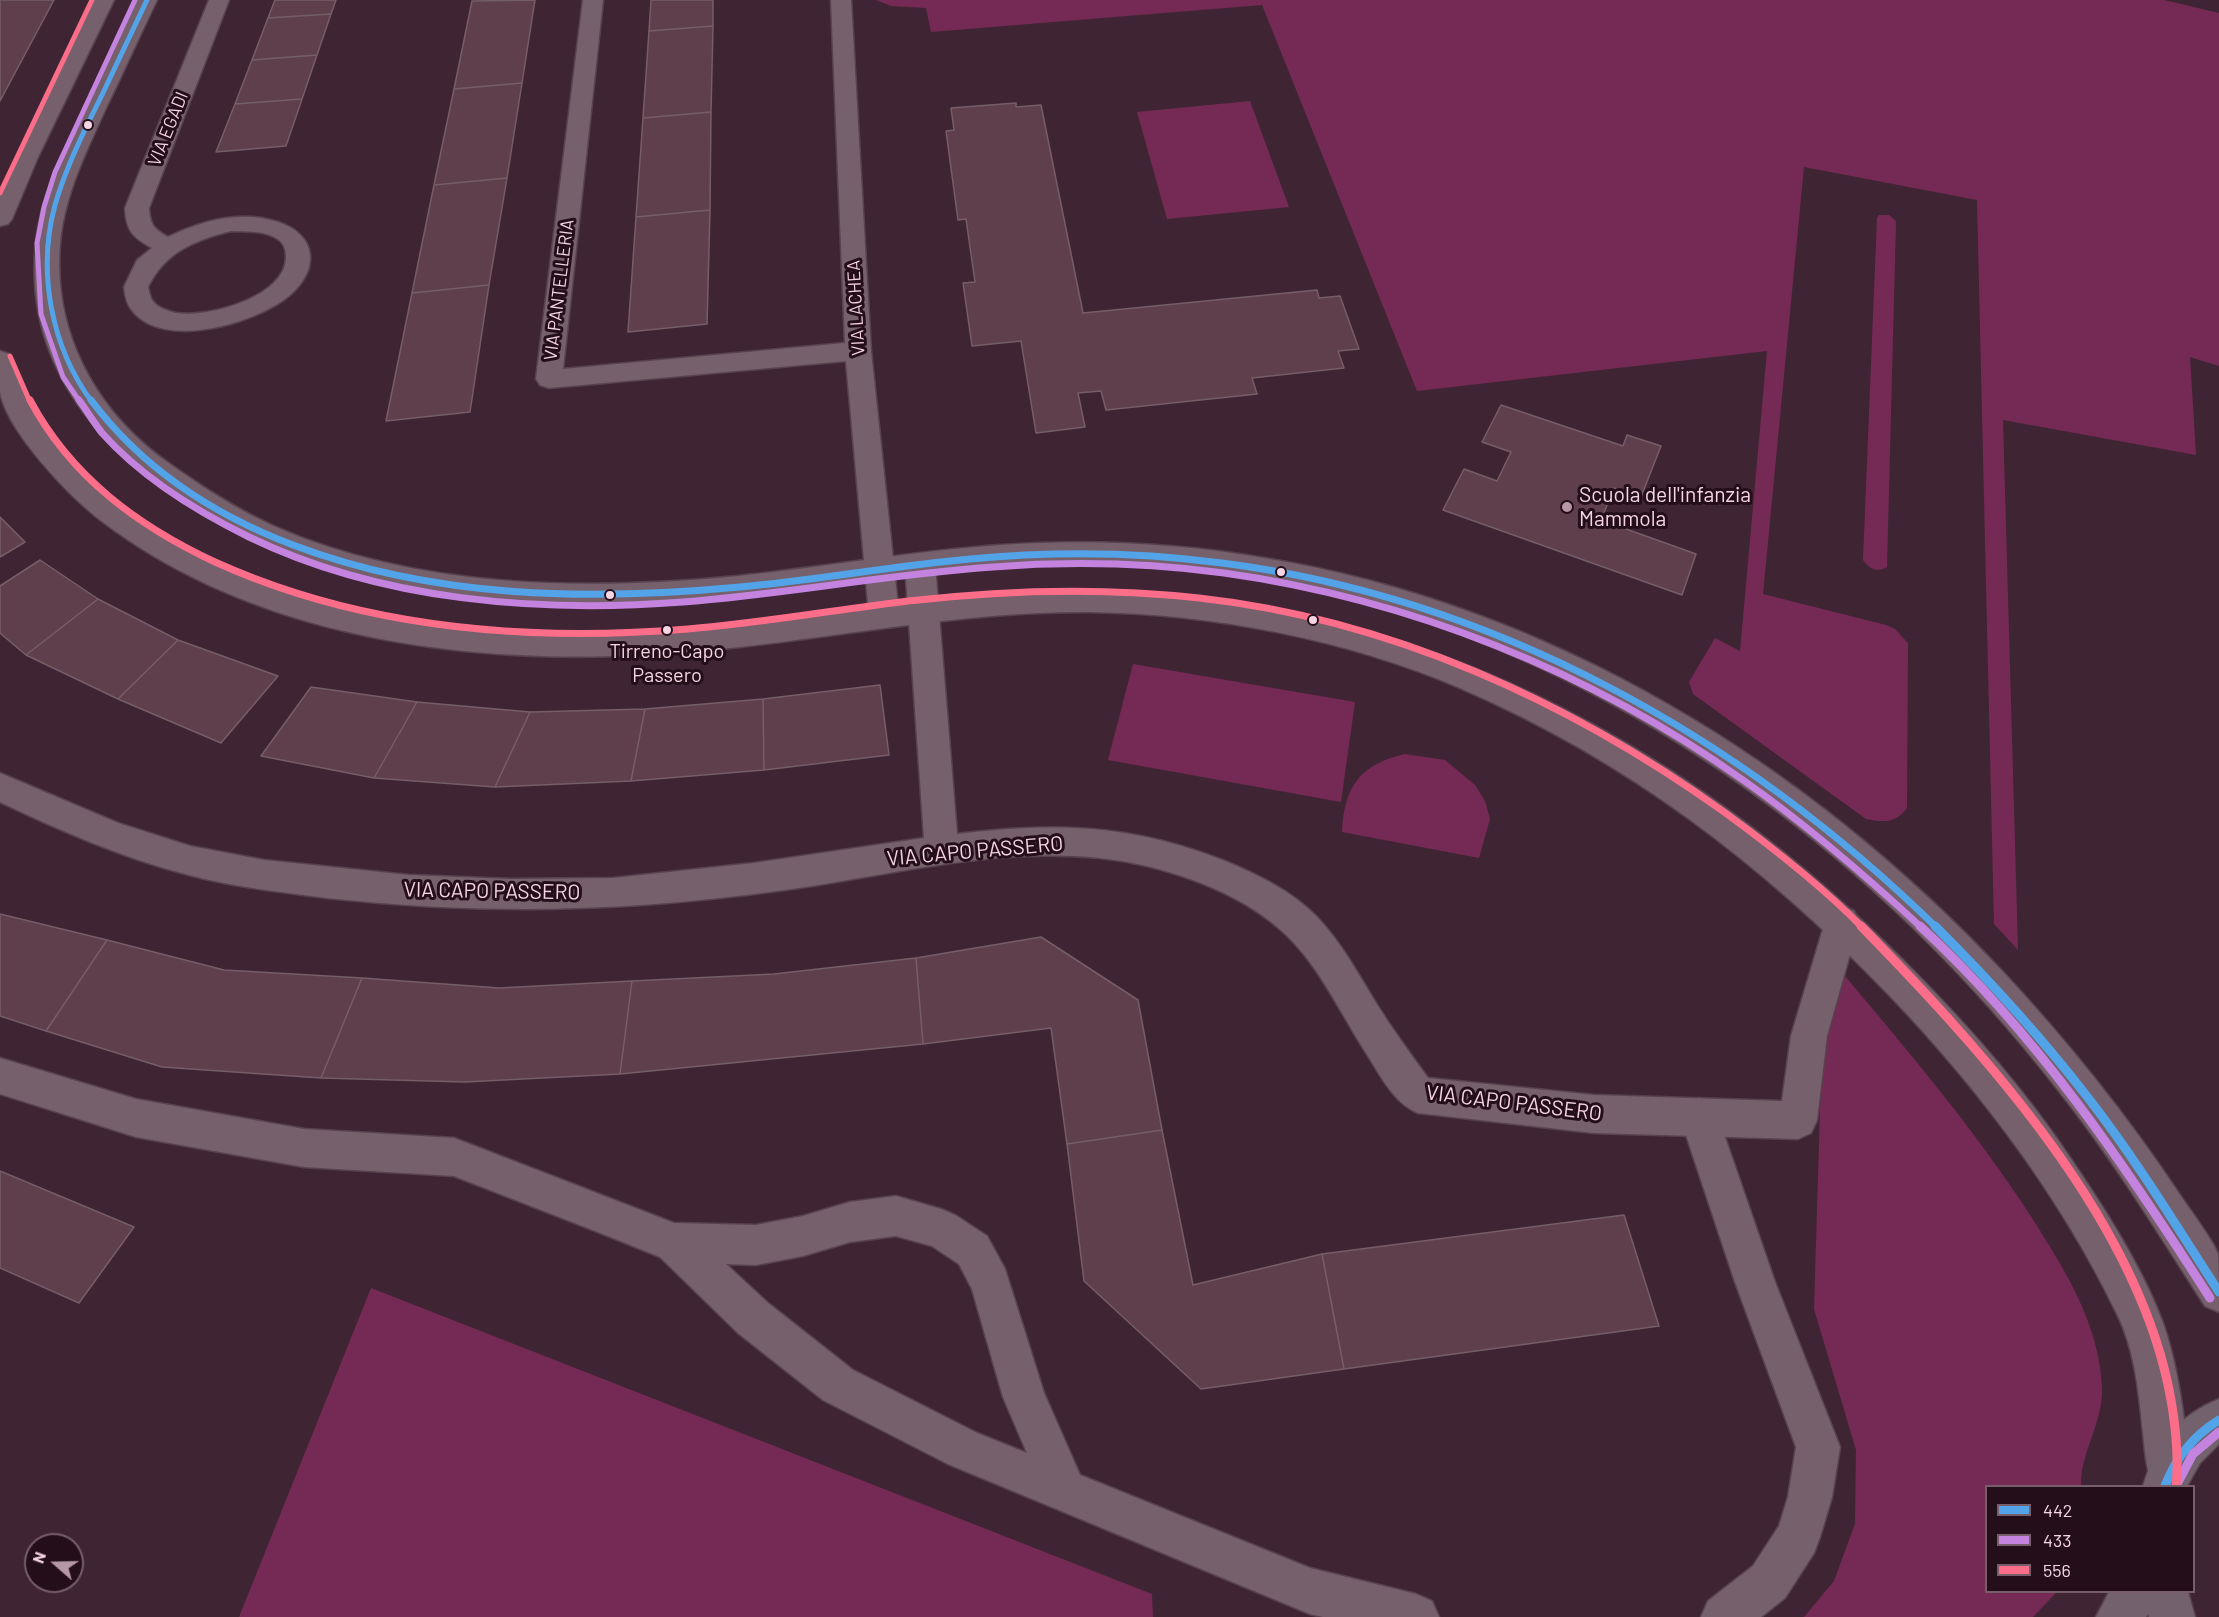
<!DOCTYPE html>
<html>
<head>
<meta charset="utf-8">
<style>
	body { margin:0 }
	#map { position:relative; width:2219px; height:1617px; overflow:hidden; background:#3f2534; font-family:Barlow,sans-serif }
	canvas { display:block }
	.legend { position:absolute; left:1985px; top:1485px; width:210px; height:108px; box-sizing:border-box; background:#240e1a; border:2px solid #785d6a; margin:0; padding:8px 10px; list-style:none; font-size:18px; color:#f5d4e3 }
	.legend li { display:flex; align-items:center; gap:12px; height:30px }
	.legend b { width:30px; border:2px solid #785d6a }
	.north { position:absolute; left:24px; top:1533px; width:60px; height:60px; box-sizing:border-box; background:#240e1a; border:2px solid #785d6a; border-radius:50%; rotate:290deg; font-size:16px; font-weight:700; line-height:24px; text-align:center; color:#f5d4e3 }
	.north::after { content:''; display:block; margin:auto; width:21px; height:27px; background:#b597a6; clip-path:polygon(50% 0,100% 100%,50% 72%,0 100%) }
</style>
</head>
<body>
<div id="map">
<canvas width="2219" height="1617"></canvas>
<ul class="legend">
<li><b style="height:8px;background:#53a3e8"></b>442</li>
<li><b style="height:8px;background:#c483df"></b>433</li>
<li><b style="height:8px;background:#fb6d88"></b>556</li>
</ul>
<div class="north">N</div>
</div>
<script>
const c = document.querySelector('canvas').getContext('2d');
c.lineJoin = 'round';
function fill(path, color) { c.fillStyle = color; c.fill(path, 'evenodd'); }
function stroke(path, color, width, dash) { c.strokeStyle = color; c.lineWidth = width; c.lineCap = dash ? 'butt' : 'round'; c.setLineDash(dash || []); c.stroke(path); }
function write(font, color, halo, rows, align = 'center') {
  c.font = font + ' Barlow,sans-serif'; c.lineWidth = 6; c.setLineDash([]); c.textBaseline = 'middle'; c.strokeStyle = halo; c.fillStyle = color; for (const [text, x, y, turn = 0] of rows) {
    c.save(); c.translate(x, y); c.rotate((+turn || 0) * Math.PI / 180); c.textAlign = isNaN(turn) ? turn : align; if (halo) c.strokeText(text, 0, 0); c.fillText(text, 0, 0); c.restore();
  }
}
fill(new Path2D(`
	M876,0H2164L2219,13V366L2190,357L2196,455L2003,420L2018,950L1994,924L1977,200L1804,167L1763,594L1886,625L1895,629L1908,643L1907,808C1895,824 1884,822 1866,819L1693,694L1689,682L1715,638L1740,651L1767,351L1417,391L1262,5L931,32L926,8L891,6Z
	M1250,101L1289,207L1167,219L1137,112Z
	M1879,215H1889L1896,221L1887,567C1876,573 1870,569 1863,560L1877,218Z
	M1133,664L1355,702L1341,802L1108,760Z
	M1405,754L1445,760L1475,785L1485,801L1490,819L1479,858L1342,832C1344,786 1361,764 1405,754Z
	M1845,976C1912,1056 1976,1131 2032,1218C2065,1270 2100,1325 2102,1389C2103,1423 2080,1453 2081,1486H1986V1592H2057L2033,1617H1804L1834,1581L1855,1524L1856,1450L1814,1309L1821,1078L1824,1051Z
	M371,1288L1152,1594L1153,1617H239Z`), '#752a55');
const building = new Path2D(`
	M0,0H54L0,101Z
	M275,0H336L331,14L268,18Z
	M535,0L522,83L454,89L472,1Z
	M651,0H713V26L649,31Z
	M331,14L317,55L252,60L268,18Z
	M713,26L711,112L643,118L649,31Z
	M317,55L302,99L235,104L252,60Z
	M522,83L507,178L434,185L454,89Z
	M302,99L286,146L216,152L235,104Z
	M1016,103V107L1041,105L1083,313L1317,290L1319,298L1340,296L1359,349L1338,351L1344,368L1252,378L1257,394L1106,410L1101,391L1078,393L1085,427L1036,433L1021,341L972,346L963,283L975,282L966,219L958,220L946,131L954,130L951,108Z
	M711,112L710,210L636,217L643,118Z
	M507,178L489,285L412,293L434,185Z
	M710,210L707,324L628,332L636,217Z
	M489,285L470,412L386,421L412,293Z
	M1501,405L1623,446L1627,435L1661,446L1641,497L1614,488L1601,520L1696,554L1682,595L1443,510L1464,469L1497,481L1511,452L1482,442Z
	M0,517L25,542L0,557Z
	M40,560L98,599L26,655L0,633V586Z
	M98,599L178,640L118,699L26,655Z
	M178,640L278,676L221,743L118,699Z
	M880,685L889,755L764,770L763,699Z
	M311,687L417,702L374,778L261,756Z
	M763,699L764,770L631,781L645,709Z
	M417,702L530,712L495,787L374,778Z
	M645,709L631,781L495,787L530,712Z
	M0,914L107,940L46,1031L0,1016Z
	M1041,937L1138,1000L1162,1130L1067,1144L1051,1028L923,1044L916,958Z
	M107,940L224,970L362,978L321,1078L162,1067L46,1031Z
	M916,958L923,1044L620,1074L632,981L774,974Z
	M362,978L499,988L632,981L620,1074L465,1082L321,1078Z
	M1162,1130L1193,1285L1322,1254L1344,1369L1201,1389L1084,1281L1067,1144Z
	M0,1171L134,1227L79,1303L0,1268Z
	M1624,1215L1659,1326L1344,1369L1322,1254Z`);
fill(building, '#5e3f4b');
stroke(building, '#765e67', 1.5);
const service = new Path2D(`
	M0,1058L136,1099L304,1129L454,1138L674,1223L756,1225L803,1216L850,1202L896,1196L941,1209L955,1215L987,1236L1005,1269L1044,1393L1080,1475L1310,1568L1416,1594L1432,1601L1439,1617H1323L1310,1614L948,1464L823,1400L738,1333L660,1257L603,1234L454,1176L304,1167L136,1137L0,1094ZM896,1236L932,1246L959,1264L972,1289L1003,1397L1027,1453L977,1433L853,1370L768,1303L726,1264L756,1265L803,1256L850,1242Z
	M1699,1098L1712,1104L1718,1117L1775,1282L1840,1447L1832,1497L1820,1537L1814,1553L1785,1598L1761,1617H1701L1708,1601L1753,1566L1779,1526L1788,1497L1796,1447L1735,1282L1680,1117L1686,1104Z`);
const minor = new Path2D(`
	M209,0H229L149,208C150,225 154,229 168,237C203,220 241,210 278,222C317,235 320,269 290,295C257,323 162,352 131,309C126,303 125,294 124,287L137,260L152,248C132,237 126,230 125,208ZM231,231C246,232 263,230 276,238C284,242 286,250 286,257C286,297 208,318 176,313C168,311 157,308 152,300C150,297 149,291 148,287C165,252 195,240 231,231Z
	M583,0H603L563,369L845,343L831,0H851L871,351L899,615L895,623L884,627L873,623L869,615L846,361L549,388L540,385L536,379Z
	M920,554L930,557L935,565L957,834C1055,822 1132,824 1225,861C1258,875 1292,891 1317,917C1341,942 1358,974 1376,1003C1392,1029 1410,1053 1428,1078L1594,1095L1782,1101L1791,1036L1825,922L1830,911L1842,906L1854,911L1859,922L1827,1036L1817,1120L1811,1133L1798,1139L1594,1133L1418,1113C1395,1104 1381,1077 1368,1056C1347,1024 1330,988 1306,957C1268,907 1207,881 1147,866C1026,837 898,875 777,891C622,912 483,915 327,898C280,892 234,887 189,875C123,858 61,831 0,802V773L118,823L190,846L264,860L409,875L511,879L613,878L754,863L924,838L905,565L910,557Z`);
const tertiary = new Path2D(`
	M94,0H114L38,157L12,219L8,224L0,226V192Z
	M137,0H157C140,35 124,71 107,106C87,150 64,195 60,244C53,331 94,408 163,459C199,485 235,509 276,527C418,589 586,591 738,576C826,567 913,551 1000,545C1088,539 1177,543 1264,558C1551,605 1808,763 2005,974C2069,1043 2126,1114 2178,1192C2187,1206 2213,1240 2218,1254C2219,1270 2219,1295 2219,1312L2205,1306C2163,1241 2122,1174 2075,1112C1902,882 1667,696 1391,610C1279,576 1161,562 1045,565C903,569 765,604 623,606C550,607 476,603 405,589C239,555 14,444 36,242C41,193 65,149 86,105C103,70 120,35 137,0Z
	M0,351L9,354C19,374 26,396 38,416C83,491 162,538 240,572C386,635 554,641 711,626C779,619 846,607 914,600C1010,589 1106,585 1201,597C1475,631 1711,767 1904,961C1965,1022 2023,1087 2071,1159C2105,1209 2144,1270 2164,1326C2174,1356 2180,1388 2184,1420C2188,1442 2194,1465 2185,1486H2153C2146,1469 2145,1452 2143,1433C2139,1394 2135,1350 2117,1314C2060,1196 1979,1089 1889,995C1764,865 1627,760 1460,688C1345,639 1214,614 1089,612C962,611 837,638 710,650C505,670 268,649 99,519C68,495 7,431 0,392C0,380 0,364 0,351Z`);
const secondary = new Path2D(`
	M2219,1399V1444L2200,1463L2187,1486H2143C2155,1445 2179,1415 2219,1399Z
	M2109,1592H2188L2195,1617H2149L2148,1614L2146,1617H2096Z`);
stroke(service, '#59424f', 3);
stroke(minor, '#59424f', 3);
stroke(tertiary, '#59424f', 3);
stroke(secondary, '#59424f', 3);
fill(service, '#75606b');
fill(minor, '#75606b');
fill(tertiary, '#75606b');
fill(secondary, '#73616e');
stroke(new Path2D(`
	M92,402C51,347 37,271 55,205C66,167 84,131 102,95C117,64 132,32 147,0`), '#53a3e8', 5);
stroke(new Path2D(`
	M91,400C142,468 214,515 293,545C435,599 590,601 740,587C817,580 893,566 970,559C1054,551 1139,552 1222,563C1495,598 1742,737 1937,928`), '#53a3e8', 7);
stroke(new Path2D(`
	M1935,926C1990,981 2042,1038 2089,1099C2137,1161 2177,1227 2219,1292
	M2165,1486C2176,1457 2193,1436 2219,1420`), '#53a3e8', 9);
stroke(new Path2D(`
	M80,402L63,377L41,314L37,243L44,207L55,172L135,0`), '#c483df', 5);
stroke(new Path2D(`
	M79,400C87,411 94,423 102,433C142,478 196,511 249,537C381,601 538,613 683,602C787,594 889,574 993,567C1070,561 1148,563 1224,573C1410,599 1591,672 1743,780C1807,825 1865,875 1922,928`), '#c483df', 7);
stroke(new Path2D(`
	M1920,926C2037,1034 2125,1165 2210,1298
	M2176,1486L2193,1454L2219,1432`), '#c483df', 9);
stroke(new Path2D(`
	M0,193L92,0
	M10,356L30,402`), '#fb6d88', 5);
stroke(new Path2D(`
	M30,400C71,477 138,526 215,562C363,629 528,642 688,629C762,623 834,610 908,601C1004,590 1102,587 1199,598C1389,619 1569,701 1724,812C1772,847 1821,885 1863,928`), '#fb6d88', 7);
stroke(new Path2D(`
	M1861,926C1984,1052 2140,1222 2171,1400C2176,1429 2179,1457 2176,1486`), '#fb6d88', 9);
for (const [x, y, r, color] of [
	[88,125,5,"#f5d4e3"],
	[1567,507,6,"#b597a6"],
	[1281,572,5,"#f5d4e3"],
	[610,595,5,"#f5d4e3"],
	[1313,620,5,"#f5d4e3"],
	[667,630,5,"#f5d4e3"]
]) { const dot = new Path2D(); dot.arc(x, y, r, 0, 2 * Math.PI); c.fillStyle = color; c.fill(dot); stroke(dot, '#240e1a', 2); }
write('18px', '#f5d4e3', '#240e1a', [
	["VIA EGADI",168,129,-68],
	["VIA PANTELLERIA",559,290,-83],
	["VIA LACHEA",856,308,-93]
]);
write('20px', '#f5d4e3', '#240e1a', [
	["Tirreno-Capo",667,651],
	["Passero",667,675]
]);
write('21px', '#f5d4e3', '#240e1a', [
	["Scuola dell'infanzia",1579,495],
	["Mammola",1579,519]
], 'left');
write('21px', '#f5d4e3', '#240e1a', [
	["VIA CAPO PASSERO",975,851,-5],
	["VIA CAPO PASSERO",492,891,1],
	["VIA CAPO PASSERO",1514,1103,7]
]);
</script>
</body>
</html>
